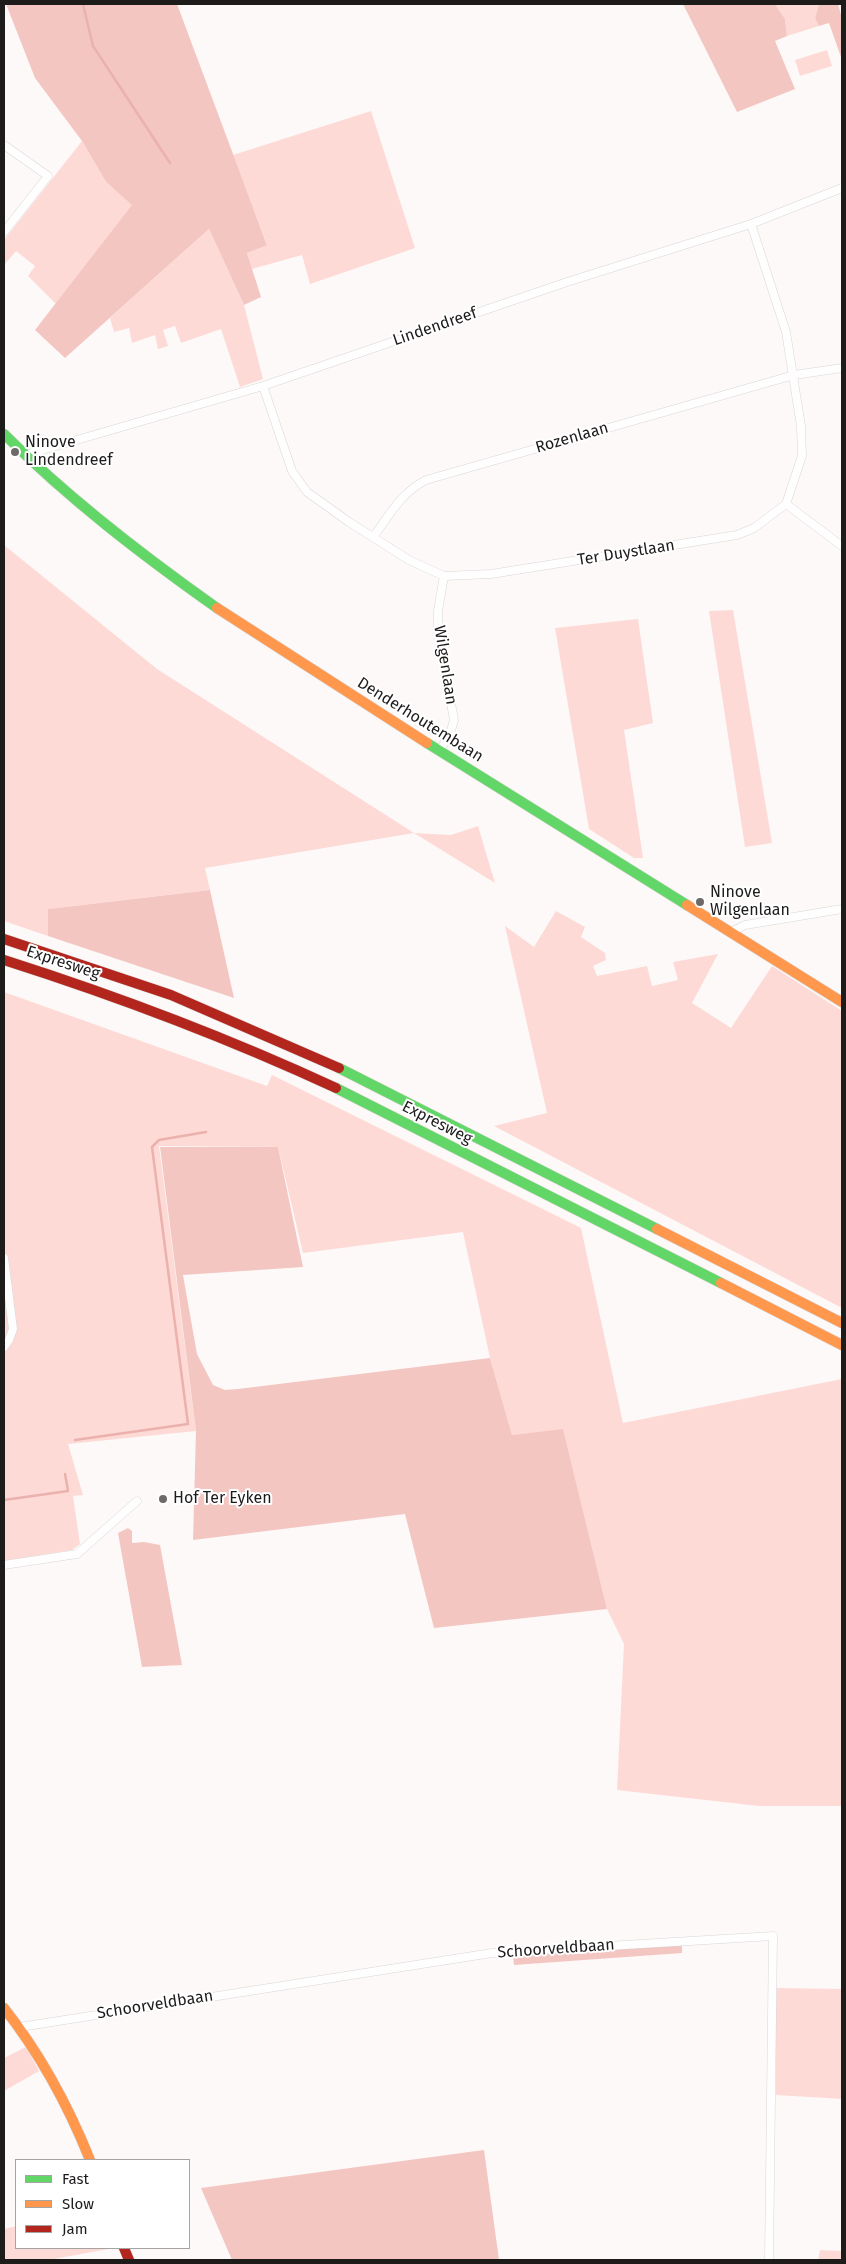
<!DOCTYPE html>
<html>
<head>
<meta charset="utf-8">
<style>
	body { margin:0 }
	#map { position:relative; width:846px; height:2264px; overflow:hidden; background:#fdf9f8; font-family:"Fira Sans",sans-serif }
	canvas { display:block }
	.frame { position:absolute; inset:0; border:5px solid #1e1b1b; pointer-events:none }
	.legend { position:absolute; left:15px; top:2159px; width:175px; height:90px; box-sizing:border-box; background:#fff; border:1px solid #a5a4a4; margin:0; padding:6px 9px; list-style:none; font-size:15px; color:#1e1b1b }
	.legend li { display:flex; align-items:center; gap:10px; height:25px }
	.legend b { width:25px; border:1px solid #a5a4a4 }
</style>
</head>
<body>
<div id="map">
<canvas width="846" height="2264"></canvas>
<div class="frame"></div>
<ul class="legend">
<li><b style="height:6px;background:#63d668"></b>Fast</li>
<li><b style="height:6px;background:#ff974d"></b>Slow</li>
<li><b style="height:6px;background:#b3261e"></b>Jam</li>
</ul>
</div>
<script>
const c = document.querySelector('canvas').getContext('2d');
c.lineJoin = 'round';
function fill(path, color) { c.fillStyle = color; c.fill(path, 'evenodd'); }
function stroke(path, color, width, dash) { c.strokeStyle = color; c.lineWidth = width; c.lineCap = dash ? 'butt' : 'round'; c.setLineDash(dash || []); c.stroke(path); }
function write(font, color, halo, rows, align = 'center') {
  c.font = font + ' "Fira Sans",sans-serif'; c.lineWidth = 4; c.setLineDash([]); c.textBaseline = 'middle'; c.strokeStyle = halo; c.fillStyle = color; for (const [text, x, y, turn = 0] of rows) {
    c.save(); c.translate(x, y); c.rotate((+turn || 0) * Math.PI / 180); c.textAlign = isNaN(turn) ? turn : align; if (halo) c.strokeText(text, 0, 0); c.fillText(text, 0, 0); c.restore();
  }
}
fill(new Path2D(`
	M775,4H819L815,18L819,26L787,36L785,19Z
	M827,50L832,66L800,76L795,60Z
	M371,111L415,248L310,284L302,255L252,269L247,253L267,244L233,155Z
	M82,141L106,182L133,205L56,304L28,276L35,266L16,251L4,265V240Z
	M209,229L244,305L263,379L240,387L221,329L181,343L175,326L163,330L168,346L158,349L155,335L132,343L129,328L114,332L110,318Z
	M4,545L157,669L414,833L451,835L478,826L495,883L414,833L205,868L210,890L48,909V936L4,921Z
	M733,610L772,843L745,847L709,611Z
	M638,619L653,723L624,730L643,858H634L589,829L555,628Z
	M556,911L585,927L581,937L605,953L606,960L593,966L597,976L647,966L652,986L678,980L673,962L718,954L692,1003L731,1028L772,966L842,1011V1308L494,1126L547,1113L505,926L534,947Z
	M4,992L267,1086L272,1075L581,1228L623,1423L842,1379V1806H759L617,1790L624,1644L607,1609L563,1430L512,1435L490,1358L463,1232L303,1253L278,1147L159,1146L196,1431L68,1444L83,1495L73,1496L80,1544L72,1550L4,1561Z
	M776,1988L842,1989V2099L776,2095Z
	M26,2047L39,2071L4,2091V2058Z
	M16,2226V2248H114L49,2260H4V2229Z
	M820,2250L842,2251V2260H818Z`), '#fedad6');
fill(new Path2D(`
	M6,4H177L267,245L247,253L261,297L244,305L209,229L65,358L35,330L132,205L106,182L82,141L35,78Z
	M683,4H775L785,19L787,36L775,41L795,89L737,112Z
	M819,4H838L842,18V60L829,23L819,26L815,18Z
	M210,890L234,998L48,936V909Z
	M160,1147H278L303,1267L183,1275L197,1354L213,1385L225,1390L238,1389L490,1358L512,1435L563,1429L607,1609L434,1628L405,1514L193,1540L196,1431Z
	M128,1528L132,1531V1543L144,1542L160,1545L182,1665L142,1667L118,1533Z
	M682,1942V1953L514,1965L513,1955Z
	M484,2150L499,2260H232L201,2188Z`), '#f4c6c2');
stroke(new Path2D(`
	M83,4L93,46L170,163
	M75,1440L188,1424L152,1147L159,1140L206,1132
	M4,1500L68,1491L65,1474`), '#ebb1ad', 2.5);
const street = new Path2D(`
	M4,145L48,176L4,232
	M263,386L292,471L307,492L349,522L409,560L444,576L491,574L737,535L754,528L786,504L802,456L801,426L786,332L751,224
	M25,455L263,386L567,282L751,224L842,188
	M786,504L842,546
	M374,536C390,514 401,493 426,480L794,375L842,368
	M440,750L450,734L454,720L438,632V611L444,576
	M731,932L745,925L842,909
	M4,1258L13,1329L9,1340L4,1347
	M4,1565L77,1554L137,1501
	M20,2027L492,1953L773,1936L769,2260`);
const fast = new Path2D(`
	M4,434C69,499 142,555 217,608
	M427,743L687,905
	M339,1068L657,1229
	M336,1088L721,1283`);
const slow = new Path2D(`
	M217,608L427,743
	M687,905L842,1002
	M657,1229L842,1323
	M721,1283L842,1345
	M4,2008C41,2055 68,2105 90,2160`);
const jam = new Path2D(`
	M4,939L171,995L339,1068
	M4,960C117,996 228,1038 336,1088
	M124,2248L129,2260`);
stroke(street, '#d9d6d5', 9);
stroke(fast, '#d9d6d5', 11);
stroke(slow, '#d9d6d5', 11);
stroke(jam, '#d9d6d5', 11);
stroke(street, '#fffefe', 8);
stroke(fast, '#63d668', 10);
stroke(slow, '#ff974d', 10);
stroke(jam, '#b3261e', 10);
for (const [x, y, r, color] of [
	[15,452,5,"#6c6968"],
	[700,902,5,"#6c6968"],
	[163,1499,5,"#6c6968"]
]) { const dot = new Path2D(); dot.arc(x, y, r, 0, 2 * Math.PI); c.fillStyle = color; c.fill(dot); stroke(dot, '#fff', 2); }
write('16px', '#1e1b1b', '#fff', [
	["Lindendreef",435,327,-19],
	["Rozenlaan",572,438,-16],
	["Ter Duystlaan",626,553,-9],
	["Wilgenlaan",445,665,81],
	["Denderhoutembaan",420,720,32],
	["Expresweg",63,963,18],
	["Expresweg",437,1123,27],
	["Schoorveldbaan",556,1949,-4],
	["Schoorveldbaan",155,2005,-9]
]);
write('16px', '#1e1b1b', '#fff', [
	["Ninove",25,443],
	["Lindendreef",25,461],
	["Ninove",710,893],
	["Wilgenlaan",710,911],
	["Hof Ter Eyken",173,1499]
], 'left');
</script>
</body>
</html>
